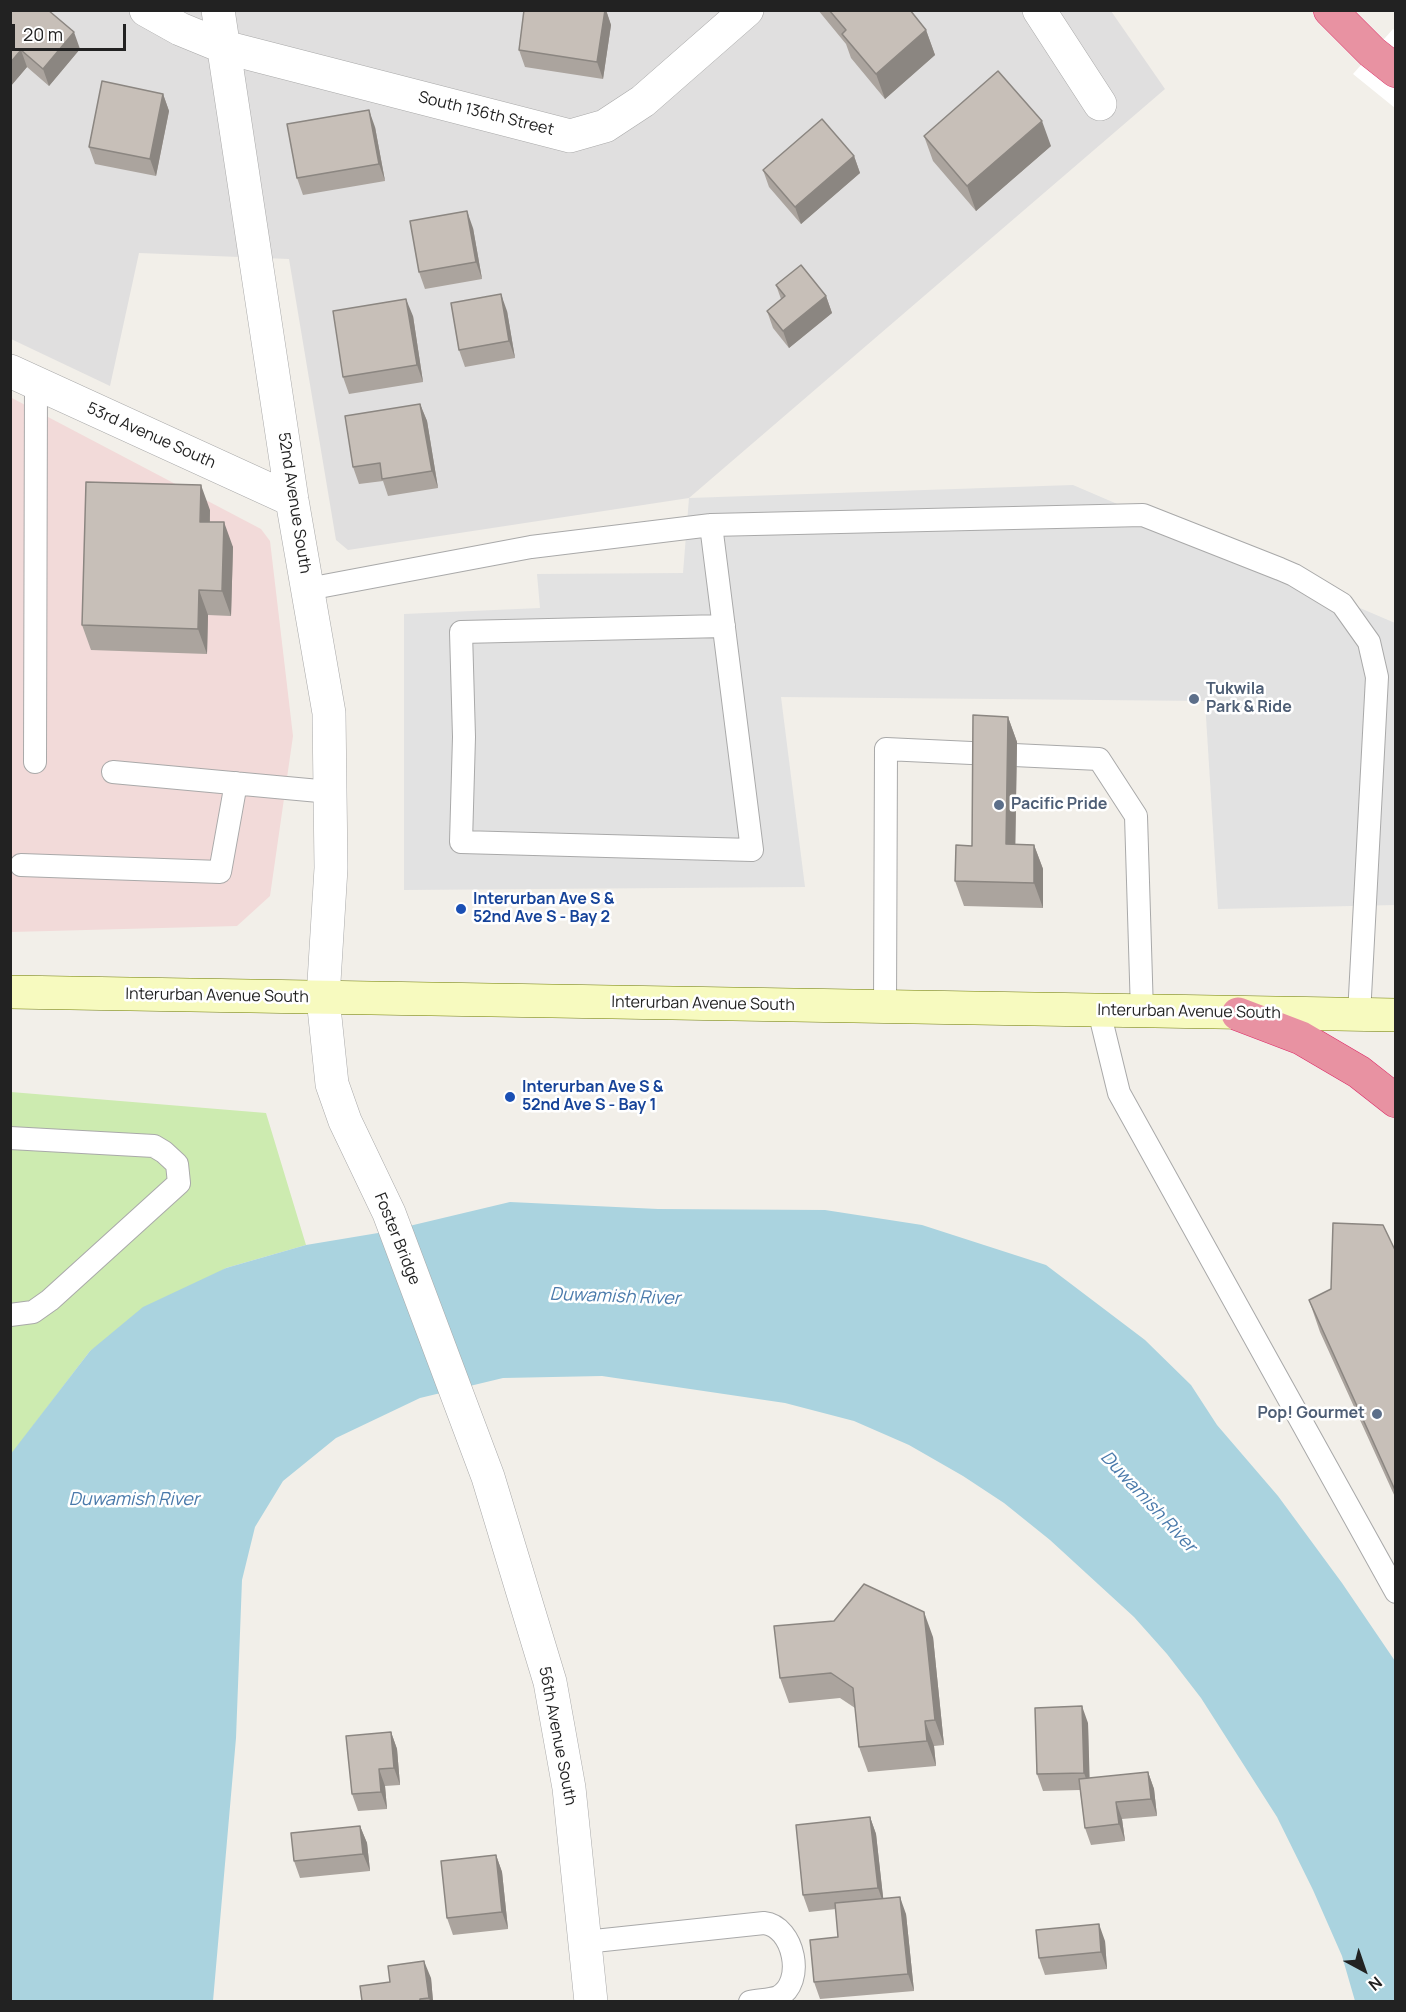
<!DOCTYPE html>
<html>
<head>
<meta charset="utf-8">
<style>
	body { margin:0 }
	#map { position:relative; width:1406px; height:2012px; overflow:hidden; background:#f2efe9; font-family:Manrope,sans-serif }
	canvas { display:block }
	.frame { position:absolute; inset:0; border:12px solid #222; pointer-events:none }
	.north { position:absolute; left:1334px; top:1940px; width:60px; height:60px; -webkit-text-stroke:4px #fff; paint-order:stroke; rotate:140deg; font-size:16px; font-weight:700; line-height:24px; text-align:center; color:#222 }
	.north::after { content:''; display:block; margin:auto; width:21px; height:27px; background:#222; clip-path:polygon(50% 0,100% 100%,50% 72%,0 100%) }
	.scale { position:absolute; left:12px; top:24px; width:114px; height:27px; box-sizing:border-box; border:3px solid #222; border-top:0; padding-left:8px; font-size:18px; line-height:21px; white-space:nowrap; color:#222; -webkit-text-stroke:4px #fff; paint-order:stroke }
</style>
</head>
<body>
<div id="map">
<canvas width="1406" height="2012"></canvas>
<div class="frame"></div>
<div class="north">N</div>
<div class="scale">20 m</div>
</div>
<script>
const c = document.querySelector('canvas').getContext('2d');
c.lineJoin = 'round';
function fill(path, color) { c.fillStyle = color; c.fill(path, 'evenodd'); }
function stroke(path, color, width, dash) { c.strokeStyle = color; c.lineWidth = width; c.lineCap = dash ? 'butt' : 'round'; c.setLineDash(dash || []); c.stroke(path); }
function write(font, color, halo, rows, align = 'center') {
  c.font = font + ' Manrope,sans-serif'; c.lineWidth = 5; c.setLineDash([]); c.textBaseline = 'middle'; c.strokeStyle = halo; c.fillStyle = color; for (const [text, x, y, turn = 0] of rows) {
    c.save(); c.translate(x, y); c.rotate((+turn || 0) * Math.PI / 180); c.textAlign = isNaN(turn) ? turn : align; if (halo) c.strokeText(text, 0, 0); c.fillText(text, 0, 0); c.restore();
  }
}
fill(new Path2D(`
	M10,11H1111L1165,89L689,498L348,550L336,540L289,259L139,253L110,386L11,339Z`), '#e0dfdf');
fill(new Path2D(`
	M10,397L261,529L270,541L293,736L270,896L237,926L11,932Z`), '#f2dad9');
fill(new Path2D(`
	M11,1092L266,1113L306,1245L226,1268L90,1351L11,1455Z`), '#cdebb0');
fill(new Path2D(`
	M1073,485L1395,623V905L1218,909L1205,701L781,697L805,887L404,890V614L540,608L537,574L683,573L689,498Z`), '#e2e2e2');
fill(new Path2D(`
	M510,1202L658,1209L825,1210L922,1225L1046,1265L1145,1340L1191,1385L1217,1425L1278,1496L1342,1583L1395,1661V2001H1355L1342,1956L1313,1890L1277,1817L1201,1698L1167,1654L1134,1617L1050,1540L1004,1503L963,1476L909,1445L854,1421L785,1403L602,1376L503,1378L420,1398L336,1438L283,1481L255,1527L242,1580L236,1738L213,2001H11L10,1455L90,1351L143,1307L226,1268L306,1245L384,1232Z`), '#aad3df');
fill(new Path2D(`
	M1393,29L1395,31V108L1353,74Z`), '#fff');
const service = new Path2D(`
	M711,525L752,850L461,842L464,737L461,632L724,626
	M308,589L531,547L711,525L1143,515L1280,569L1294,575L1342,604L1369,642L1377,677L1359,1015
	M35,762L36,384
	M113,772L330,792
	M21,865L220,872L236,783
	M885,1007L886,749L1099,759L1136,816L1142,1012
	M1099,1011L1119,1093L1396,1592
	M10,1138L154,1146L164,1152L177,1164L179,1183L50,1300L33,1312L10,1315
	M585,1942L764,1923C794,1926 806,1983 778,1997C770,2000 758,2000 750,2002`);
const minor = new Path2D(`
	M146,10L180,29L224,47L570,136L605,126L643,101L747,10
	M218,10L292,500L329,713L331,868L323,998L332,1084L345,1121L389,1213L488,1477L550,1682L569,1788L591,2002
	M1039,10L1100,104
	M10,371L292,500`);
const secondary = new Path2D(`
	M10,992L1396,1015`);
const motorway = new Path2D(`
	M1330,10L1372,52L1396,71
	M1238,1014L1301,1038L1359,1072L1396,1101`);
stroke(service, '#a9a9a9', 24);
stroke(minor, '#a9a9a9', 34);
stroke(secondary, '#707d05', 34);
stroke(motorway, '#dc2a67', 34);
stroke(service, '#fff', 22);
stroke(minor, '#fff', 33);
stroke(secondary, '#f7fabf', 33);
stroke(motorway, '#e892a2', 33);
fill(new Path2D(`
	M10,10L80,49L49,86L27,67L10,87Z
	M524,10H606L611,25L603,79L525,67L519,50Z
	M818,10H910L926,30L935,55L885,99L851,58L846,44Z
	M163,94L169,111L156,176L95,164L89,147Z
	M375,127L385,181L303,195L297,178Z
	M924,136L1051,146L976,211L933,161Z
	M854,156L860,173L801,224L769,187L763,170Z
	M473,228L482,279L425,289L419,272Z
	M776,285L826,296L832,313L789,348L773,328L767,311L781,299Z
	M507,311L515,358L465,367L459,350Z
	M413,316L423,382L349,394L343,377Z
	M420,404L427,421L438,488L388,496L383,481L359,484L353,467Z
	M210,510V522L233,547L231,616L208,615L207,654L91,650L82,625Z
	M1008,717L1017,742L1015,844L1034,845L1043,869V908L964,906L955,881L972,846Z
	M1395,1250V1497L1320,1332L1309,1300L1331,1289Z
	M933,1637L944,1745L934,1746L936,1766L868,1772L859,1747L855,1708L840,1698L789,1703L780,1678Z
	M1088,1723L1089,1778L1148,1772L1154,1789L1157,1816L1122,1819L1125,1841L1091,1845L1085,1828L1080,1790L1043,1791L1037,1774Z
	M391,1732L397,1749L400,1785L385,1786L387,1809L358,1811L352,1794Z
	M870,1817L876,1834L883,1898L906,1914L914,1991L820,1999L814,1982L838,1937L836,1909L809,1912L803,1895Z
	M360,1826L367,1843L370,1871L300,1878L294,1861Z
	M496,1855L502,1872L508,1929L453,1935L447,1918Z
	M1105,1941L1107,1969L1045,1975L1039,1958Z
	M431,1978L433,2001H362Z`), '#aba49e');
fill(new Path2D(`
	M605,10H606L611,25L603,79L597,62Z
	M926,30L935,55L885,99L876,74Z
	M74,32L80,49L49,86L43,69Z
	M21,50L27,67L10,87V63Z
	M163,94L169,111L156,176L150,159Z
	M369,110L375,127L385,181L379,164Z
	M1042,121L1051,146L976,211L967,186Z
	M854,156L860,173L801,224L795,207Z
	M467,211L473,228L482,279L476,262Z
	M501,294L507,311L515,358L509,341Z
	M826,296L832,313L789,348L783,331Z
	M406,299L413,316L423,382L417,365Z
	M420,404L427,421L438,488L432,471Z
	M201,485L210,510L209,546L200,522Z
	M224,522L233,547L231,616L222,591Z
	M199,590L208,615L207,654L198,629Z
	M1008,717L1017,742L1015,868L1006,844Z
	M1034,845L1043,869V908L1034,883Z
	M924,1612L933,1637L944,1745L935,1720Z
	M1082,1706L1088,1723L1090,1790L1084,1773Z
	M925,1721L934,1746L936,1766L927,1741Z
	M391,1732L397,1749L400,1785L394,1768Z
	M379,1769L385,1786L387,1809L381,1792Z
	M1148,1772L1154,1789L1157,1816L1151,1799Z
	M1116,1802L1122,1819L1125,1841L1119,1824Z
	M870,1817L876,1834L884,1905L878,1888Z
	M360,1826L367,1843L370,1871L363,1854Z
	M496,1855L502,1872L508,1929L502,1912Z
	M900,1897L906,1914L914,1991L908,1974Z
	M1099,1924L1105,1941L1107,1969L1101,1952Z
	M424,1961L431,1978L433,2001H430L429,1998Z`), '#8b8681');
const building = new Path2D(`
	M10,10H48L74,32L43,69L21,50L10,63Z
	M524,10H605L597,62L519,50Z
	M829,10H910L926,30L876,74L842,34L846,30Z
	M998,71L1042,121L967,186L924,136Z
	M102,81L163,94L150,159L89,147Z
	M369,110L379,164L297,178L287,124Z
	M822,119L854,156L795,207L763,170Z
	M467,211L476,262L419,272L410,221Z
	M801,265L826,296L783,331L767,311L785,296L776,285Z
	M501,294L509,341L459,350L451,303Z
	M406,299L417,365L343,377L333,311Z
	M420,404L432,471L382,479L380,463L353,467L345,416Z
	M86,482L201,485L200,522H224L222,591L199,590L198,629L82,625Z
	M973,715L1008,717L1006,844L1034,845V883L955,881L956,845L972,846Z
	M1333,1223L1383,1225L1395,1250V1490L1309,1300L1331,1289Z
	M864,1584L924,1612L935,1720L925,1721L927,1741L859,1747L853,1688L831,1673L780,1678L774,1626L834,1621Z
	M1082,1706L1084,1773L1037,1774L1035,1708Z
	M391,1732L394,1768L379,1769L381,1792L352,1794L346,1736Z
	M1148,1772L1151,1799L1116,1802L1119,1824L1085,1828L1079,1779Z
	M870,1817L878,1888L803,1895L796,1825Z
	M360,1826L363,1854L294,1861L291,1833Z
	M496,1855L502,1912L447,1918L441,1861Z
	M900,1897L908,1974L814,1982L810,1940L838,1937L835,1903Z
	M1099,1924L1101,1952L1039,1958L1036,1930Z
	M424,1961L429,1998L420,1999V2001H362L360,1986L390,1982L388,1966Z`);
fill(building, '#c7bfb8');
stroke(building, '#8b8681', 1.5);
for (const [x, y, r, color] of [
	[1194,699,6,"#5c6f8a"],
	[999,805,6,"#5c6f8a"],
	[461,909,6,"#1a4fb4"],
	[510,1097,6,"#1a4fb4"],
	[1377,1414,6,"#5c6f8a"]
]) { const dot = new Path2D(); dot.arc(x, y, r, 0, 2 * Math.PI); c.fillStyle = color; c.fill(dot); stroke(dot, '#fff', 2); }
write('16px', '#222', '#fff', [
	["South 136th Street",486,114,14],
	["53rd Avenue South",151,436,24],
	["52nd Avenue South",294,503,81],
	["Interurban Avenue South",217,996,1],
	["Interurban Avenue South",703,1004,1],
	["Interurban Avenue South",1189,1012,1],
	["Foster Bridge",397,1239,68],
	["56th Avenue South",557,1736,79]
]);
write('bold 16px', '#4e5e75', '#fff', [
	["Tukwila",1206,690],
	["Park & Ride",1206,708],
	["Pacific Pride",1011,805],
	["Pop! Gourmet",1365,1414,"right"]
], 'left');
write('bold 16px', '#164399', '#fff', [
	["Interurban Ave S &",473,900],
	["52nd Ave S - Bay 2",473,918],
	["Interurban Ave S &",522,1088],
	["52nd Ave S - Bay 1",522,1106]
], 'left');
write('italic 18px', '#4a7aab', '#fff', [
	["Duwamish River",615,1297,2],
	["Duwamish River",134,1500],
	["Duwamish River",1148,1502,47]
]);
</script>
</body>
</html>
